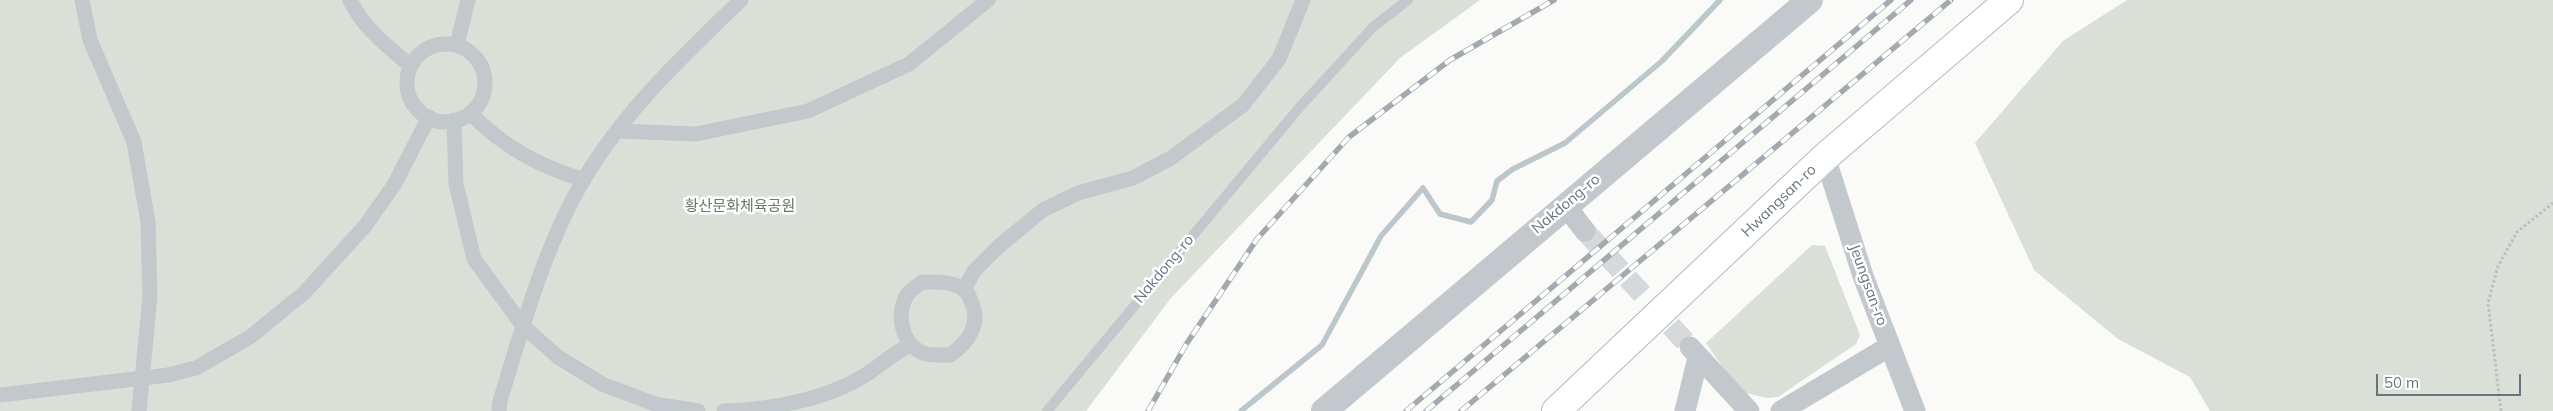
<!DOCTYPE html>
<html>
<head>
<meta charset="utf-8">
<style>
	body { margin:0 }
	#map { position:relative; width:2553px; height:411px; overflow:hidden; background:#fafaf8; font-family:Mulish,sans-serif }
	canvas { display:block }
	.scale { position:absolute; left:2376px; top:374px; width:145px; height:22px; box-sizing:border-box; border:2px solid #657683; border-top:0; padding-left:6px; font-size:15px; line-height:18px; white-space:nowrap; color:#657683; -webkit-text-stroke:4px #fff; paint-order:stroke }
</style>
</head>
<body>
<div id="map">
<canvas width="2553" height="411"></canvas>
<div class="scale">50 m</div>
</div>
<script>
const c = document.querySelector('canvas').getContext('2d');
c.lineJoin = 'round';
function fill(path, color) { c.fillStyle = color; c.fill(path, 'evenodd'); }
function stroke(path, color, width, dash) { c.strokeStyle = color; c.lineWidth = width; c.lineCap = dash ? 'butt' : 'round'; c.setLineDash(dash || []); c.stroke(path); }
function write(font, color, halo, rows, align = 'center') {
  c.font = font + ' Mulish,"Noto Sans KR",sans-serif'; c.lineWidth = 5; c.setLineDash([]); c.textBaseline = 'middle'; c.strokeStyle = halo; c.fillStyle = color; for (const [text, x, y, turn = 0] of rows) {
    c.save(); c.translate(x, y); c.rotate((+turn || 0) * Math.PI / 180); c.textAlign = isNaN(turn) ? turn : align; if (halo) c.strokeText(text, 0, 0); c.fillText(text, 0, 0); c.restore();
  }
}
fill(new Path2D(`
	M0,0H1480L1400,58L1171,298L1086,411H0Z
	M2127,0H2553V411H2210L2190,377L2118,339L2034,270L1975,143L2063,41Z
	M1812,245L1825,246L1860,335L1856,344L1778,397L1766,398L1739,391L1706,343Z`), '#dadfd7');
stroke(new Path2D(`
	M1241,411L1322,345L1381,236L1423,188L1440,214L1471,222L1492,200L1497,181L1513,169L1565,143L1662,61L1720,0`), '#bbc7cb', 5.5);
stroke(new Path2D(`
	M1585,231L1690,347`), '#d5d9db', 21, [21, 11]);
const secondary = new Path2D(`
	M1556,411L1825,157L2009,0`);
stroke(secondary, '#b3babf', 30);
stroke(new Path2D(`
	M2501,411L2488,303L2498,266L2517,232L2553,203`), '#bbbfc2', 3, [2.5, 2.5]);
stroke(new Path2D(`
	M1047,411L1299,108L1373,27L1408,0`), '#c3c8cc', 10);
stroke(new Path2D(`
	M82,0L90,40L134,142L148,222L150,296L139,411
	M350,0C363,28 388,47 411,66
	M407 83a39 39 0 1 1 78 0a39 39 0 1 1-78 0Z
	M457,45L468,0
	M470,113C505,148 537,165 584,180
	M454,120L456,184L474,259L523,326L558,357L602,384L655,404L698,411
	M617,131L696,134L808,111L909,64L988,0
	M922,282C935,282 957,281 967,292C969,294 970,300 972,303C981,324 968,343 950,355C942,355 931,356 923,353C901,344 896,314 907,295C910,290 918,286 922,282Z
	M964,290L974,271L999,246L1043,210L1078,193L1133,178L1171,158L1243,105L1279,59L1303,0
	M0,395L168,375L196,368L250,337L304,293L365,226L394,185L429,117
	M499,411L500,401C523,326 544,247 584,179C626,109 683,56 741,0
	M724,411C768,410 824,400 862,377C879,367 893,353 910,345`), '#c3c8cc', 15);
stroke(new Path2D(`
	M1825,157L1863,276L1915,411
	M1565,205L1585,231
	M1690,347L1749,411
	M1685,411L1698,358
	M1781,411L1890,346`), '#c3c8cc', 21);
stroke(new Path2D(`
	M1324,411L1810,0`), '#c3c8cc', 26);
stroke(secondary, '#fff', 28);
const rail = new Path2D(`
	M1148,411L1187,343L1257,239L1349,137L1450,60L1554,0
	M1406,411L1891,0
	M1426,411L1911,0
	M1461,411L1951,0`);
stroke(rail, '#a2aab0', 5.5);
stroke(rail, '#fff', 4, [11]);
write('15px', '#657683', '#fff', [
	["Hwangsan-ro",1779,201,-44],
	["Nakdong-ro",1566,204,-40],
	["Nakdong-ro",1164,269,-50],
	["Jeungsan-ro",1868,285,70]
]);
write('15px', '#687a64', '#fff', [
	["황산문화체육공원",740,206]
]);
</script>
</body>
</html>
